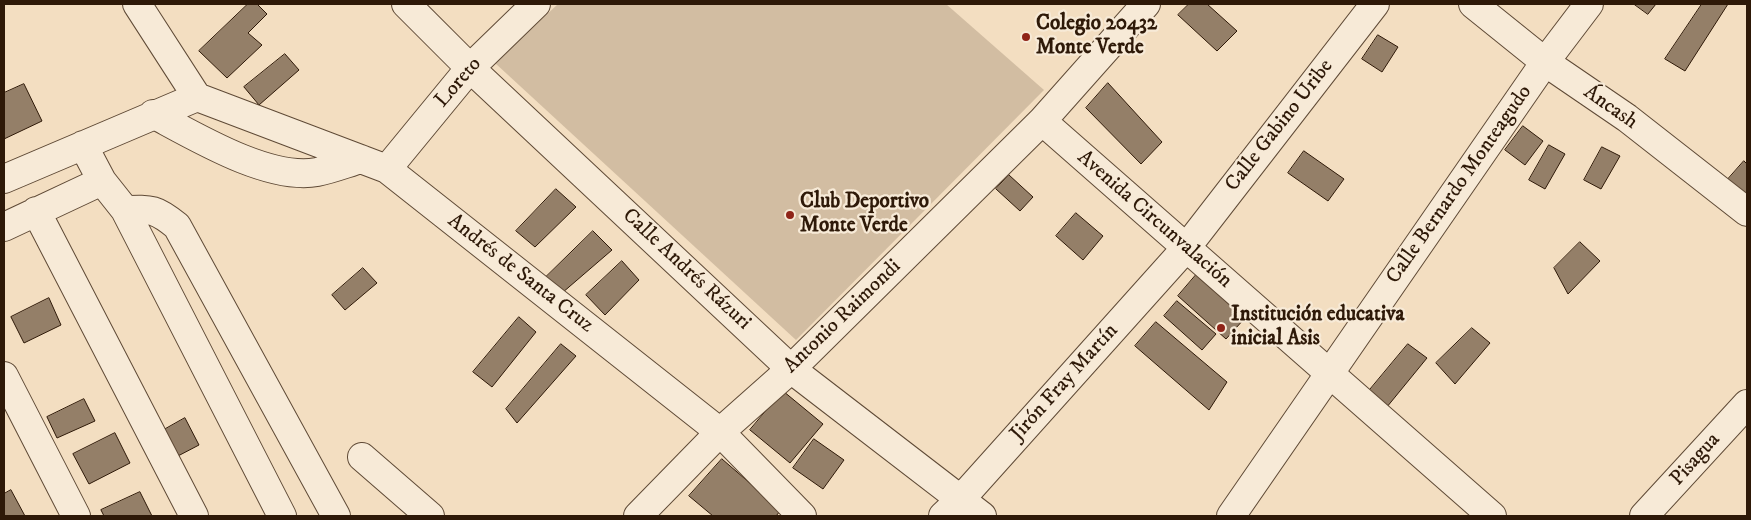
<!DOCTYPE html>
<html>
<head>
<meta charset="utf-8">
<style>
	body { margin:0 }
	#map { position:relative; width:1751px; height:520px; overflow:hidden; background:#f3dec1; font-family:"IM FELL DW Pica",serif }
	canvas { display:block }
	.frame { position:absolute; inset:0; border:5px solid #2e1908; pointer-events:none }
</style>
</head>
<body>
<div id="map">
<canvas width="1751" height="520"></canvas>
<div class="frame"></div>
</div>
<script>
const c = document.querySelector('canvas').getContext('2d');
c.lineJoin = 'round';
function fill(path, color) { c.fillStyle = color; c.fill(path, 'evenodd'); }
function stroke(path, color, width, dash) { c.strokeStyle = color; c.lineWidth = width; c.lineCap = dash ? 'butt' : 'round'; c.setLineDash(dash || []); c.stroke(path); }
function write(font, color, halo, rows, align = 'center') {
  c.font = font + ' "IM FELL DW Pica",serif'; c.lineWidth = 4.5; c.setLineDash([]); c.textBaseline = 'middle'; c.strokeStyle = halo; c.fillStyle = color; for (const [text, x, y, turn = 0] of rows) {
    c.save(); c.translate(x, y); c.rotate((+turn || 0) * Math.PI / 180); c.textAlign = isNaN(turn) ? turn : align; if (halo) c.strokeText(text, 0, 0); c.fillText(text, 0, 0); c.restore();
  }
}
fill(new Path2D(`
	M558,4H946L1044,90L796,340L495,63Z`), '#d2bda2');
const building = new Path2D(`
	M248,4H257L267,14L248,33L262,45L227,78L199,51Z
	M1189,4H1207L1237,31L1217,51L1178,15Z
	M1634,4H1656L1648,14Z
	M1702,4H1728L1685,71L1665,59Z
	M1378,35L1398,47L1382,72L1362,59Z
	M285,54L299,70L259,105L244,87Z
	M1108,83L1162,142L1141,164L1086,108Z
	M24,84L42,121L4,139V93Z
	M1523,126L1543,141L1525,165L1505,150Z
	M1549,145L1565,154L1545,189L1529,180Z
	M1602,147L1620,156L1601,189L1584,180Z
	M1304,151L1344,179L1328,201L1288,173Z
	M1744,161L1747,164V205L1722,186Z
	M1009,175L1033,197L1020,211L996,189Z
	M556,189L576,207L535,247L516,231Z
	M1076,213L1103,236L1083,260L1056,236Z
	M593,231L612,250L562,293L546,277Z
	M1580,242L1600,261L1568,294L1554,268Z
	M622,261L639,280L605,315L586,295Z
	M363,268L377,283L345,310L332,295Z
	M1196,275L1245,318L1226,339L1178,296Z
	M49,298L61,325L24,343L11,317Z
	M1177,301L1216,334L1202,350L1164,316Z
	M519,317L536,332L492,387L473,372Z
	M1156,322L1227,382L1209,410L1135,346Z
	M1472,328L1490,343L1455,384L1436,363Z
	M561,344L576,356L517,423L506,409Z
	M1408,344L1427,358L1382,413L1363,398Z
	M783,391L823,424L790,463L750,430Z
	M84,399L95,421L57,438L47,417Z
	M185,418L199,445L176,457L162,431Z
	M115,433L130,463L89,484L73,454Z
	M814,439L844,460L823,489L793,468Z
	M722,459L781,510L776,516H713L689,496Z
	M11,490L25,516H4V494Z
	M140,492L152,516H104L101,510Z`);
fill(building, '#947f68');
stroke(building, '#2e1908', 1);
const minor = new Path2D(`
	M137,4L197,97
	M406,4L470,68L791,369L982,516
	M1473,4L1545,62L1627,118L1747,212
	M197,97L387,169L720,432L802,516
	M153,114C196,137 269,181 317,172C332,169 347,163 361,159
	M1042,121L1492,516
	M83,145L102,181L125,210L282,516
	M387,169L470,68L536,4
	M4,179L197,97
	M125,210C152,209 156,209 177,226L336,516
	M36,211L194,516
	M4,227L102,181
	M4,376L76,516
	M362,457L430,516
	M638,516L720,432L791,369L1042,121L1146,4
	M943,516L960,500L1186,248L1375,4
	M1231,516L1545,62L1589,4
	M1644,516L1747,404`);
stroke(minor, '#5f4a36', 30);
stroke(minor, '#f7ead7', 28);
for (const [x, y, r, color] of [
	[1026,37,5,"#8f2418"],
	[790,215,5,"#8f2418"],
	[1221,328,5,"#8f2418"]
]) { const dot = new Path2D(); dot.arc(x, y, r, 0, 2 * Math.PI); c.fillStyle = color; c.fill(dot); stroke(dot, '#f7ead7', 2); }
write('bold 21px', '#2e1908', '#f7ead7', [
	["Colegio 20432",1036,25],
	["Monte Verde",1036,49],
	["Club Deportivo",800,203],
	["Monte Verde",800,227],
	["Institución educativa",1231,316],
	["inicial Asis",1231,340]
], 'left');
write('21px', '#2e1908', '#f7ead7', [
	["Loreto",459,83,-49],
	["Áncash",1610,108,35],
	["Calle Gabino Uribe",1280,126,-52],
	["Calle Bernardo Monteagudo",1460,185,-55],
	["Avenida Circunvalación",1154,220,41],
	["Calle Andrés Rázuri",686,270,43],
	["Andrés de Santa Cruz",520,274,38],
	["Antonio Raimondi",843,317,-44],
	["Jirón Fray Martín",1065,383,-48],
	["Pisagua",1696,460,-48]
]);
</script>
</body>
</html>
